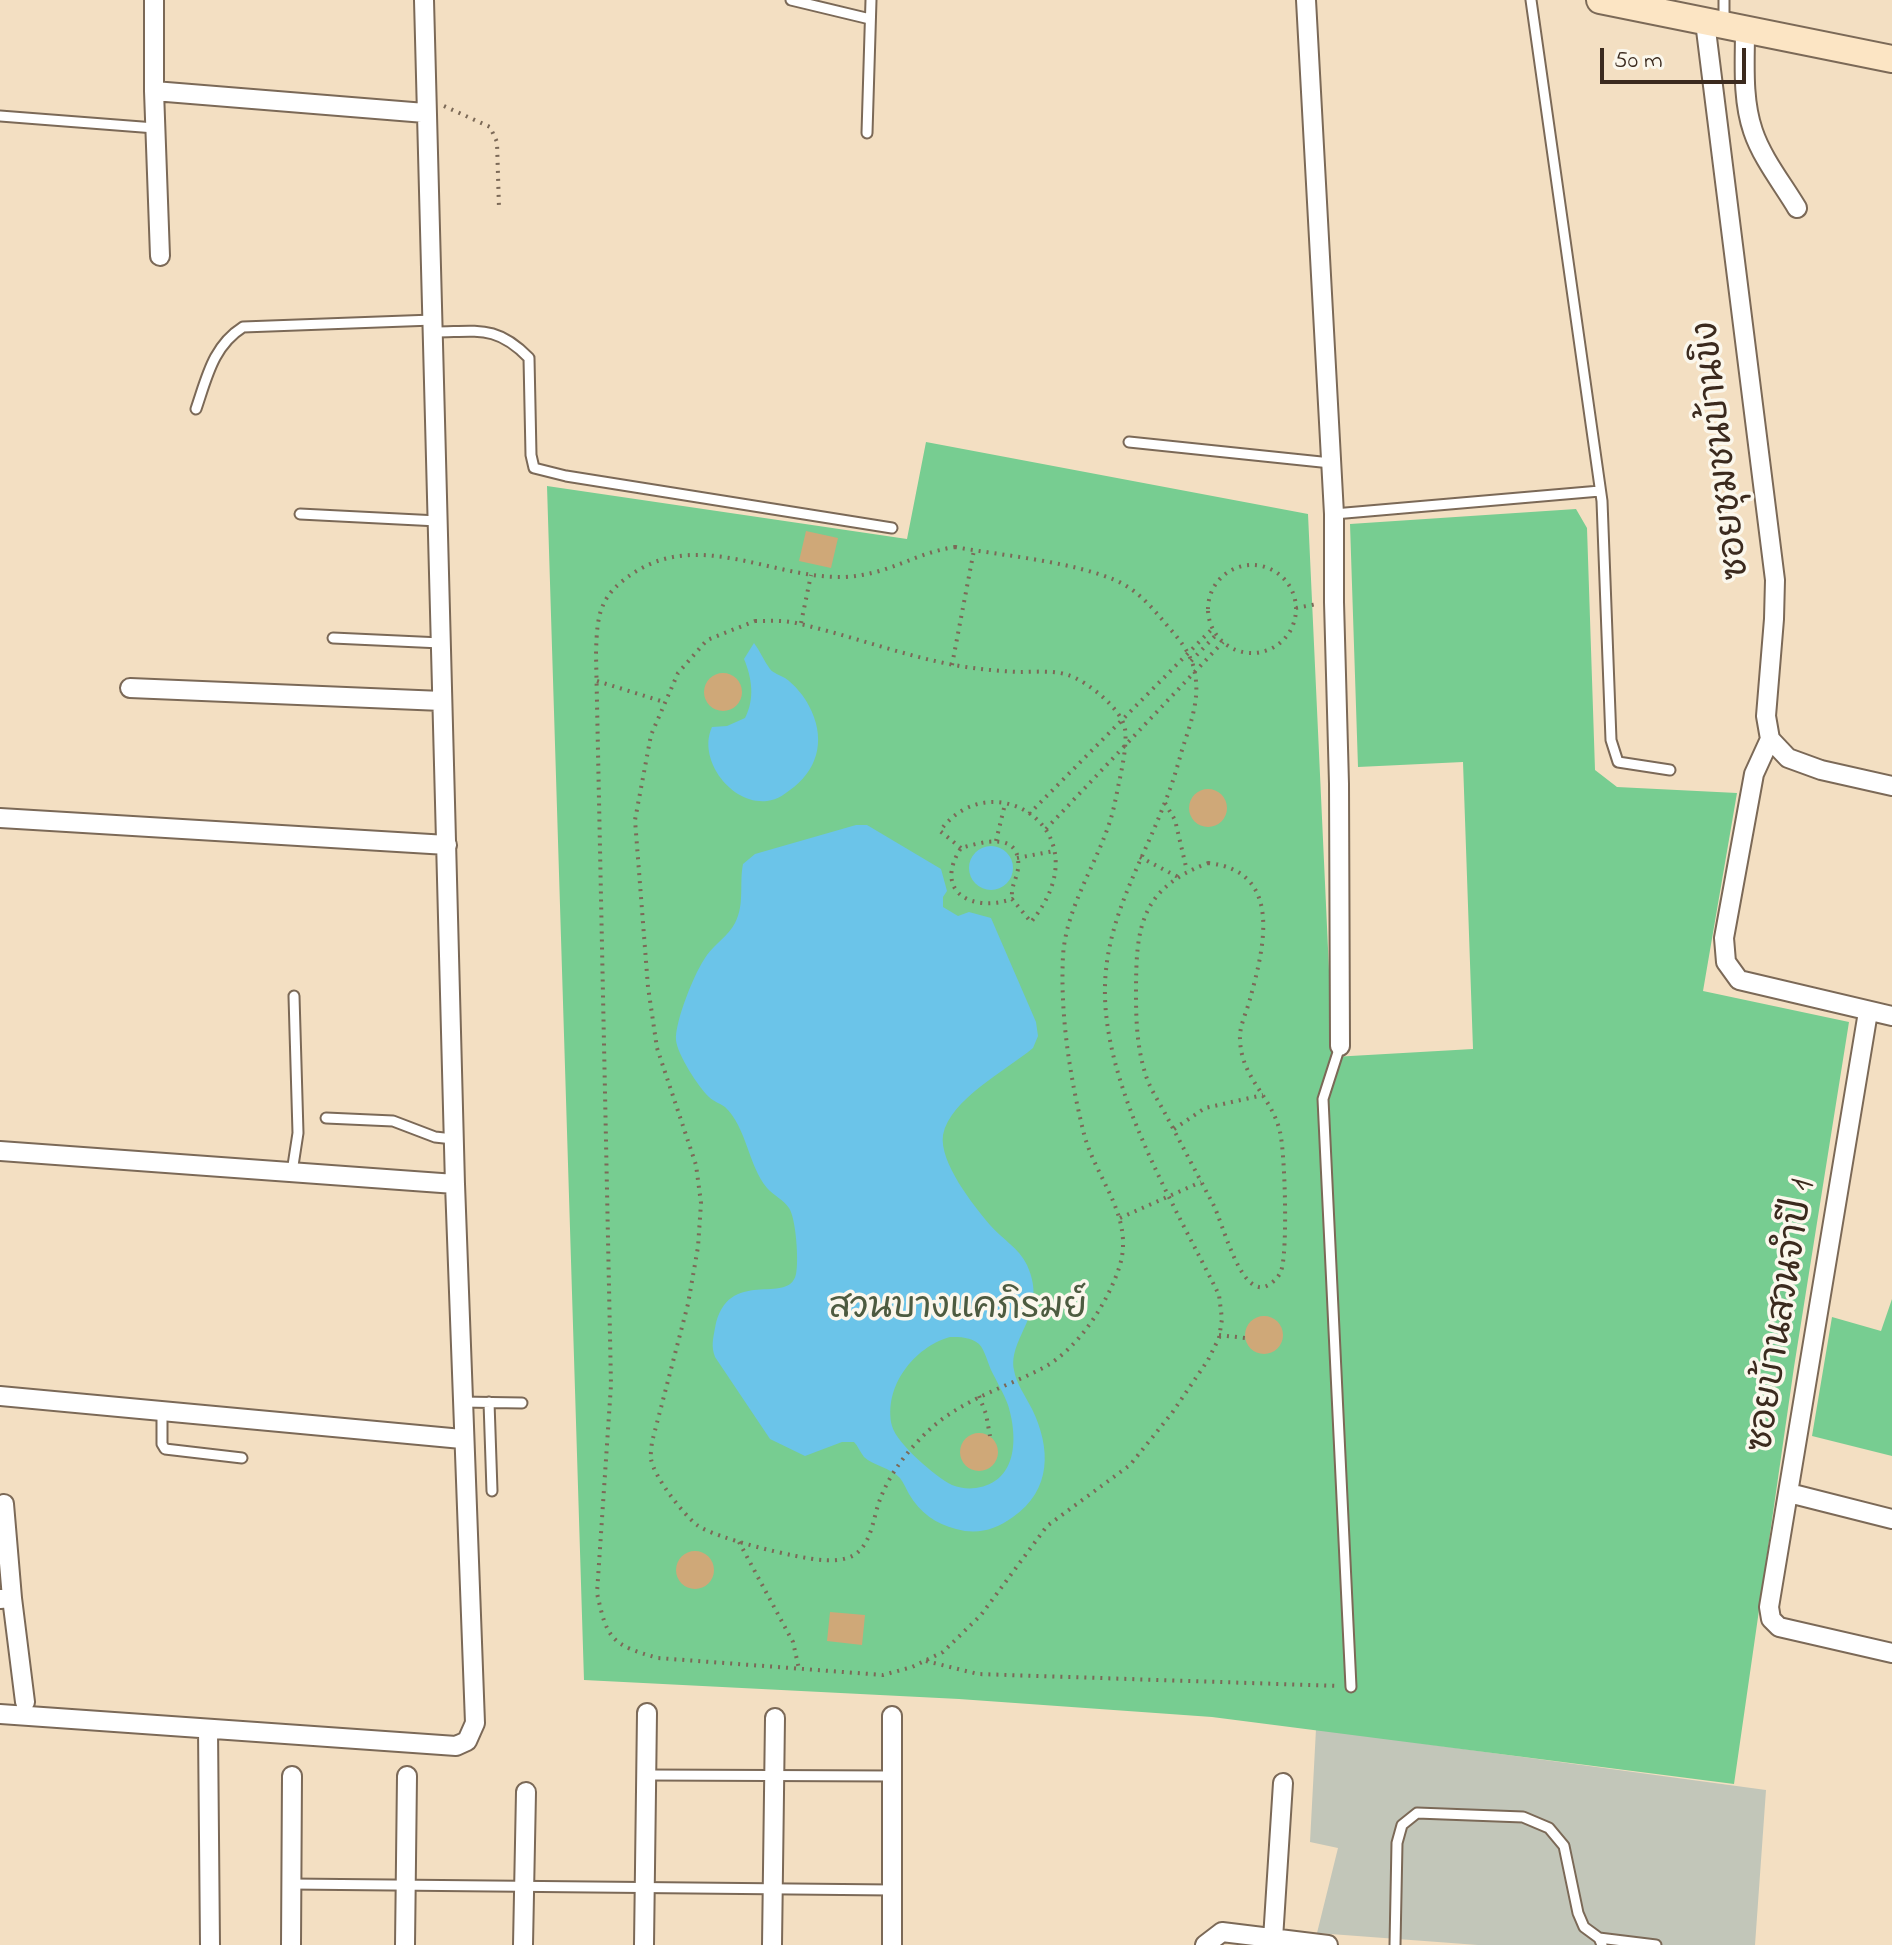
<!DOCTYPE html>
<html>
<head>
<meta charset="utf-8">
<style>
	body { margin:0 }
	#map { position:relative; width:1892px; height:1945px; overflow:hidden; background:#f3dfc2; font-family:"Indie Flower",sans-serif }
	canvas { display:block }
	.scale { position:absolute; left:1600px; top:48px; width:146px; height:36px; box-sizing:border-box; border:4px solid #3b2a1e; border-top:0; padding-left:10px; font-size:24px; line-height:28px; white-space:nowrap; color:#3b2a1e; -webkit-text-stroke:6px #fbf7ec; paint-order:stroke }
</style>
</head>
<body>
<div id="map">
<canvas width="1892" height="1945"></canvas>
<div class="scale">50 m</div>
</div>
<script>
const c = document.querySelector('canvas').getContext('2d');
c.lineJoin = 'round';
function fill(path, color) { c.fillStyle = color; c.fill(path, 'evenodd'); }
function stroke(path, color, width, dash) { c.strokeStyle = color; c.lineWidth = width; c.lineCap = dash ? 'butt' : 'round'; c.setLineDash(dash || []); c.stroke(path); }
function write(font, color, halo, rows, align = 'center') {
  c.font = font + ' "Indie Flower","Playpen Sans Thai",sans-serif'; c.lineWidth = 7; c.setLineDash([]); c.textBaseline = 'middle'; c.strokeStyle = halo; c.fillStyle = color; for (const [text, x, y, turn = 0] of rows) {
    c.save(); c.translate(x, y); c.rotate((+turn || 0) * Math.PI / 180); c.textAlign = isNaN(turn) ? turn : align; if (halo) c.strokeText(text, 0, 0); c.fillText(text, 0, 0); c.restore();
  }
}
fill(new Path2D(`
	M1316,1729L1766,1790L1755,1945H1478L1317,1933L1338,1848L1310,1842Z`), '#c2c6b9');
fill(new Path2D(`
	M926,442L1308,514L1333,1057L1473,1049L1463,762L1358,767L1350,524L1576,509L1587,528L1595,770L1617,787L1737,793L1703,991L1849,1022L1794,1367L1734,1784L1212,1717L959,1699L584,1680L547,486L907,539Z
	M1892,1299V1456L1812,1436L1832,1317L1881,1331Z`), '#77cd91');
fill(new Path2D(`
	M754,643C760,651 764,661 770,669C773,673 780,675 785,678C794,684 805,697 809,706C825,736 820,766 794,787C786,793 778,800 767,801C731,805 697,759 712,727L727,726L745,718C755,699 752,678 744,659Z
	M856,825H867L941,869L947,891L943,897V907L958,916L969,912L991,918L1036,1022L1038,1036L1033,1048C1007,1070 950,1099 943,1135C939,1162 973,1205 990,1225C1002,1239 1019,1248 1027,1265C1049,1313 1008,1337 1014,1370C1016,1383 1026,1397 1032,1409C1051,1448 1052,1490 1013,1517C995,1530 977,1535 956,1529C936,1524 920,1513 909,1494C906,1489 904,1483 900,1478C891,1468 872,1465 864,1457C860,1452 858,1446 854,1442H842L805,1456L770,1439L715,1357C711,1346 713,1339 715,1328C727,1265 789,1307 796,1274C799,1262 796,1218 789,1208C784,1200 773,1195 767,1188C748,1165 747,1128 725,1107C720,1103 714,1102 709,1097C699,1088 677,1054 676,1040C675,1021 695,971 707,955C715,944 728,936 735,923C745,904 739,884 743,864L755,854ZM950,1337C960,1337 971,1337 979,1344C985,1350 988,1364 992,1372C997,1382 1004,1394 1008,1405C1018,1437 1018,1482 976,1488C967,1489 960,1488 952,1485C936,1477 897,1444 892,1426C883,1387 914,1347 950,1337Z
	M969 868a22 22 0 1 1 44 0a22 22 0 1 1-44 0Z`), '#6bc4e9');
fill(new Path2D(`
	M806,531L838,538L831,568L799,561Z
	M704 692a19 19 0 1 1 38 0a19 19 0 1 1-38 0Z
	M1189 808a19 19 0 1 1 38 0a19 19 0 1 1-38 0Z
	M1245 1335a19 19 0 1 1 38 0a19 19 0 1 1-38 0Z
	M960 1452a19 19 0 1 1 38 0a19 19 0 1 1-38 0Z
	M676 1570a19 19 0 1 1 38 0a19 19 0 1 1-38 0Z
	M830,1612L865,1615L862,1645L827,1641Z`), '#cfa878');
const lane = new Path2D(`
	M791,0L870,19
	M1531,0L1602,501L1611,740L1618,762L1670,770
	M1724,0V21
	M0,116L155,128
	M867,133L871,0
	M433,332C477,332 496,324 529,358L531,455L534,468L566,476L892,528
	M196,409C207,377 213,346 243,327L433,320
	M1129,442L1331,463
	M300,514L438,521
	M1334,514L1600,491
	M333,638L441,643
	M1340,1046L1323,1099L1351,1687
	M326,1118L393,1121L435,1137L453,1139
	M292,1172L298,1133L294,996
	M461,1402L522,1403
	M489,1402L492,1491
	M162,1411V1444L165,1449L242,1458
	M647,1775L891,1776
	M291,1884L892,1890
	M1599,1938L1656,1945
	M1395,1945L1397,1843L1402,1825L1417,1813L1523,1817L1549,1828L1564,1846L1578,1913L1584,1927L1599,1938L1602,1945`);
const street = new Path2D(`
	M154,0V91L160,256
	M1306,0L1334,514V602L1339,784L1340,1046
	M1705,22L1775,580L1774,619L1766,716L1770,739L1788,758L1821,770L1892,786
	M1745,30C1745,62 1742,99 1753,131C1762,158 1782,183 1797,208
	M154,91L425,113
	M130,688L442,701
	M1770,739L1754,774L1724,938L1726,962L1739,980L1892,1016
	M0,818L447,845
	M1868,1012L1769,1607L1771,1619L1779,1627L1892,1653
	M0,1151L455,1184
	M0,1396L462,1439
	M1789,1493L1892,1519
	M12,1598L25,1702
	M0,1599L12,1598L4,1504
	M0,1714L456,1746L467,1741L475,1723L455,1184L424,0
	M208,1729L210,1945
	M1273,1939L1283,1783
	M291,1945L292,1776
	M405,1945L407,1776
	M523,1945L526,1792
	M644,1945L647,1713
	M772,1945L775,1718
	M892,1945V1716
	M1205,1945L1222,1932L1328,1945`);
const secondary = new Path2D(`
	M1600,0L1892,59`);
stroke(lane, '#7b6957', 13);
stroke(street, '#7b6957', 22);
stroke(secondary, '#7b6957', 30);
stroke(new Path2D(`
	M444,106L490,127L497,142L499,208
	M955,547C1005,556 1069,561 1115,580C1136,589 1150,605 1165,623C1178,638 1192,653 1195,674C1200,700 1190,725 1182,750C1177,768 1172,785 1165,802C1142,863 1107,917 1105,985C1102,1086 1175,1206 1219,1295L1222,1319L1219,1338L1208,1360L1172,1413L1130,1465L1047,1526L981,1615L943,1652L912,1667L883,1675L658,1658C612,1645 607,1640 597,1593L611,1385L596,654C597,614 599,595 635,572C701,530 774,579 844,577C889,575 914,553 955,547Z
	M1208 609a44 44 0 1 1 88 0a44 44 0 1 1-88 0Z
	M1296,608L1317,604
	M755,621C769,621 783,620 796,623C849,635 901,655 954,665C976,669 997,671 1019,672C1035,672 1053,670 1068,675C1087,681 1122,709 1125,729C1127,744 1123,763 1120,778C1117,791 1115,805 1111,818C1097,864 1066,907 1063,956C1060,1015 1070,1078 1084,1134C1096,1179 1134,1216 1120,1265C1108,1303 1078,1349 1043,1368C1004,1388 961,1400 928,1431C910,1448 890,1473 881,1497C873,1515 873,1543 854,1555C846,1560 832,1561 823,1560C799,1559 714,1538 697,1525C683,1514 654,1477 651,1459C650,1457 652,1443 652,1442L688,1304L698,1247L701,1203L696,1165L657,1048L648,987L635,820L651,735L678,673L707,640Z
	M801,623L811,575
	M1191,661L1216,635
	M952,665L974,550
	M597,681L664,702
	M1165,803L1175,820L1187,871
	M1029,814L1213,628
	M1046,829L1223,642
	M996,841L1005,804
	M961,848L940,831C991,760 1106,831 1031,922L1012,899C971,913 933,891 961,848C982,842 1022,830 1018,869C1016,881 1011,885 1012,899
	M1140,857L1178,877
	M1017,858L1054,851
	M1208,863C1284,871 1264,948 1250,999C1247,1011 1239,1027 1240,1039C1241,1079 1272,1096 1280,1132C1285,1152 1288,1253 1281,1271C1279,1277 1271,1285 1264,1287C1239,1292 1223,1223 1213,1204C1198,1176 1183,1147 1168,1119C1161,1105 1151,1091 1146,1076C1137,1048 1136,1022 1136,993C1136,927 1140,889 1208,863Z
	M1174,1129L1205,1108L1263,1095
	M1120,1218L1201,1182
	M1219,1335L1245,1338
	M979,1396L986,1414L990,1436
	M739,1542L793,1642L799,1669
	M926,1661L978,1674L1340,1686`), '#7b6957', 4, [2, 6]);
stroke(lane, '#fff', 9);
stroke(street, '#fff', 18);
stroke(secondary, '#fce5c4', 26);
write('36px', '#3b2a1e', '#fbf7ec', [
	["ซอยชุมชนบ้านขิง",1725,450,-97],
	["ซอยบ้านสวนจำปี 1",1785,1316,-81]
]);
write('36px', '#4d5b40', '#fbf7ec', [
	["สวนบางแคภิรมย์",958,1311]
]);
</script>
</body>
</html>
